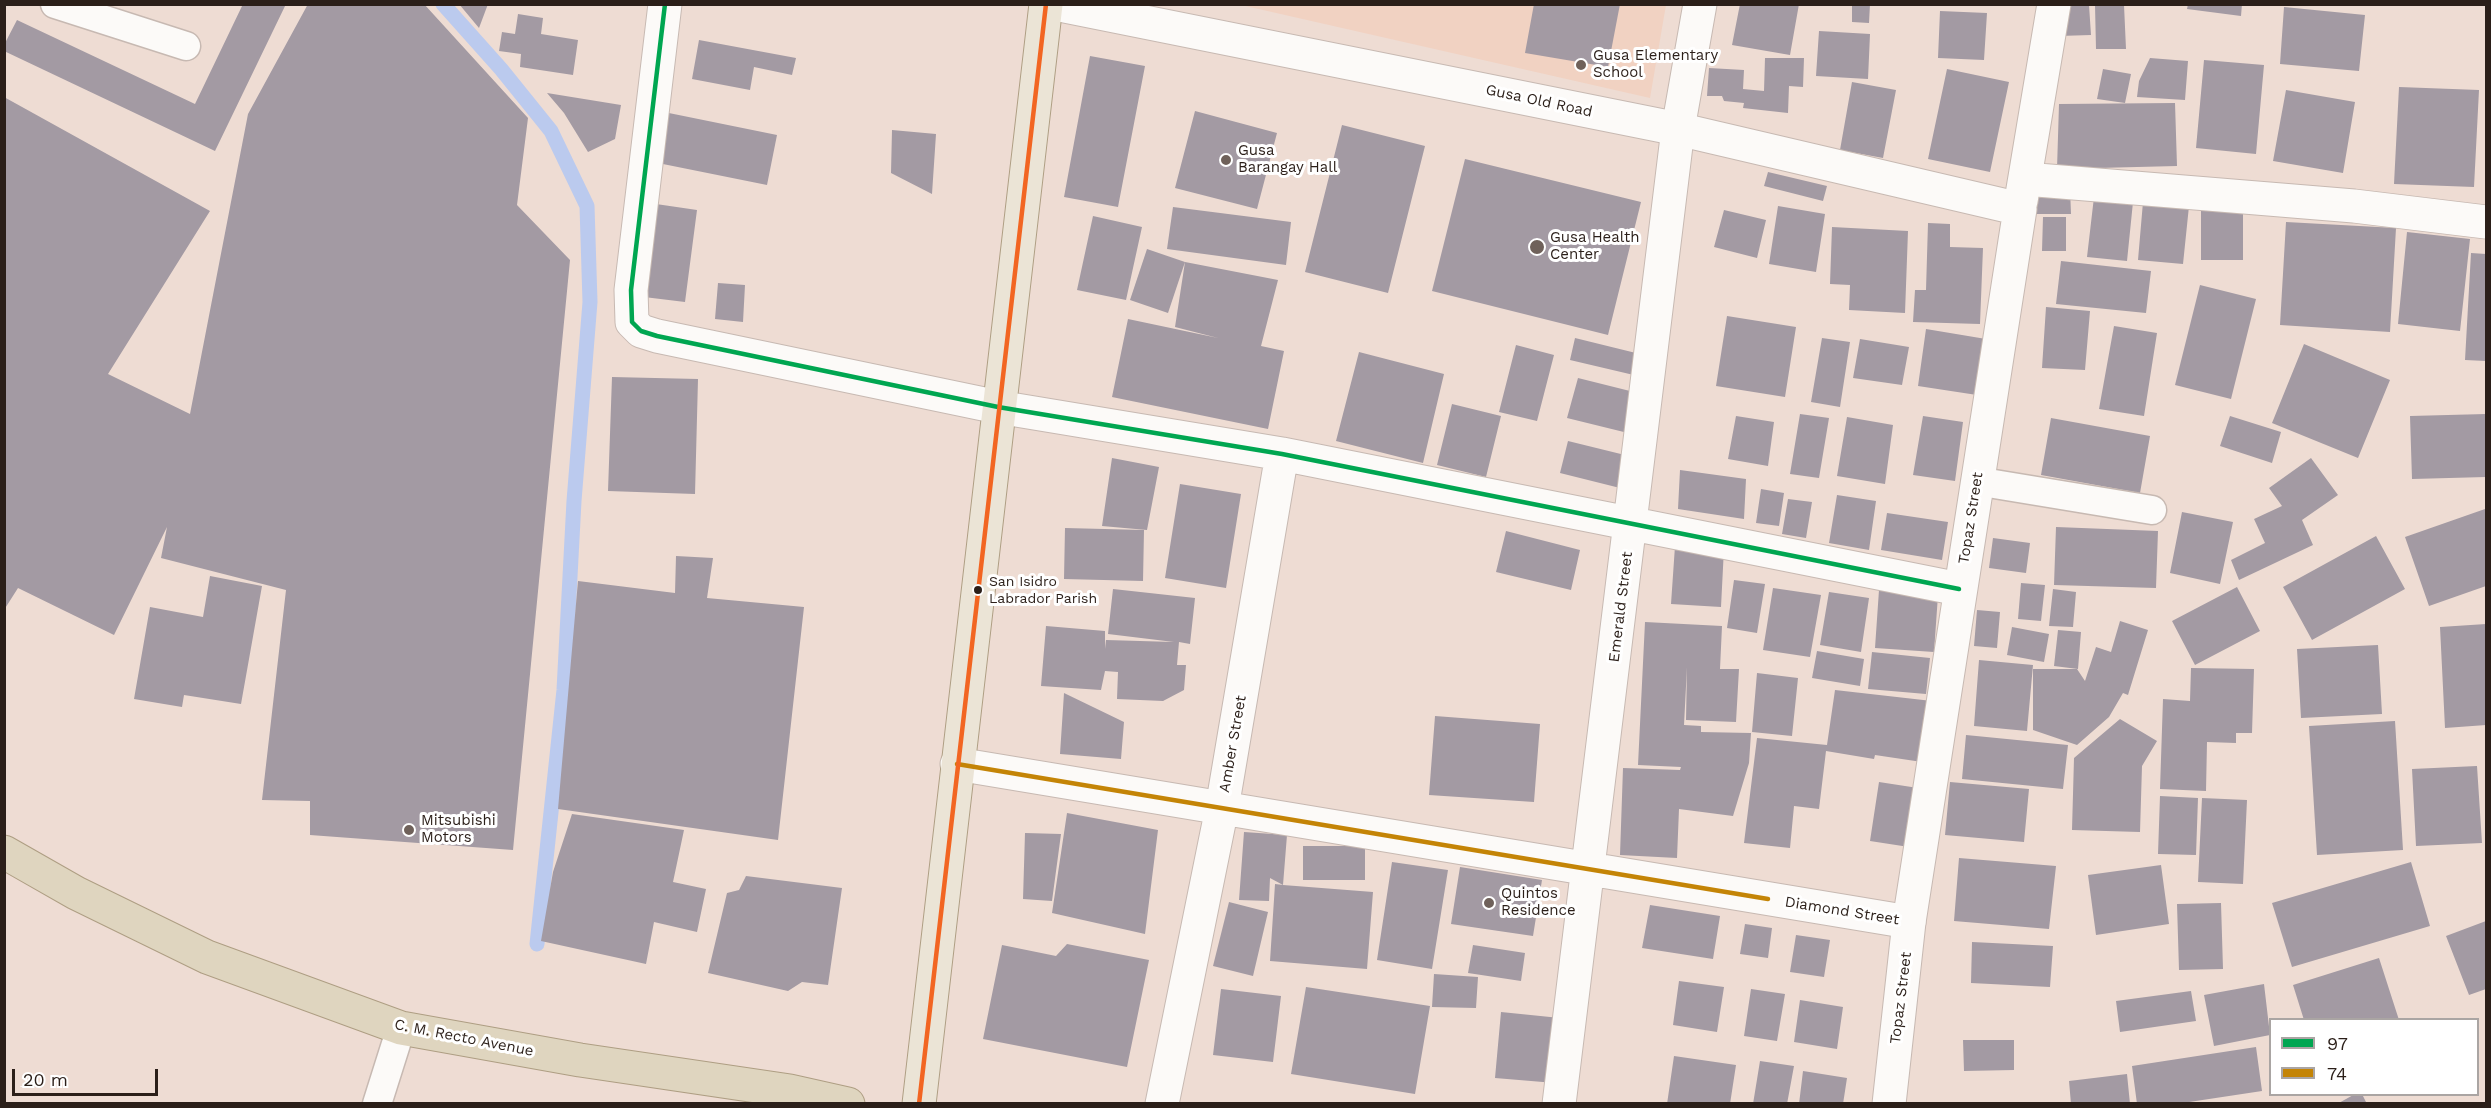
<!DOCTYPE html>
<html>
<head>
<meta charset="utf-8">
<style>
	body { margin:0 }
	#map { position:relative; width:2491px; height:1108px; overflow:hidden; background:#eedcd3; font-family:"Work Sans",sans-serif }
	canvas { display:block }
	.frame { position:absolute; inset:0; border:6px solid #2b1f19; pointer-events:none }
	.legend { position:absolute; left:2269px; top:1018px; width:210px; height:78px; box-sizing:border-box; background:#fff; border:2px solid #aaa5a3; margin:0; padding:8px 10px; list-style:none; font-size:18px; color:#2b1f19 }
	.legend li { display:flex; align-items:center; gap:12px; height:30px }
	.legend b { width:30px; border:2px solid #aaa5a3 }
	.scale { position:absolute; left:12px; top:1069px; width:146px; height:27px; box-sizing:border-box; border:3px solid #2b1f19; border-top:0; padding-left:8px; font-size:18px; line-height:21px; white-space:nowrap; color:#2b1f19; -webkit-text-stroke:4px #fff; paint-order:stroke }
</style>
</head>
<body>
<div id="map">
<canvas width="2491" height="1108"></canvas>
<div class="frame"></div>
<ul class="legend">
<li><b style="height:8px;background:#00a651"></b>97</li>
<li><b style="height:8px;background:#c48406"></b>74</li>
</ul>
<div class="scale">20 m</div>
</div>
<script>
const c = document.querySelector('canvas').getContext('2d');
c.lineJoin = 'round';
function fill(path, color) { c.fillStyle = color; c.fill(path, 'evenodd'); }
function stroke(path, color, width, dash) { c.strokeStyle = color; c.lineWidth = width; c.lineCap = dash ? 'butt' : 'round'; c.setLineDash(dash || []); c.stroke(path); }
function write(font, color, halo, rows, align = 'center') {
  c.font = font + ' "Work Sans",sans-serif'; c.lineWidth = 6; c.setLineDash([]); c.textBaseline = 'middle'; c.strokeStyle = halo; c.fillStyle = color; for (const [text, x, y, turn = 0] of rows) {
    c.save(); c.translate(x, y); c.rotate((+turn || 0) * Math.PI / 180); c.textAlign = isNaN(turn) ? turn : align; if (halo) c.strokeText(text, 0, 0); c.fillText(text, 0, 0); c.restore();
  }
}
fill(new Path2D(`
	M1241,5H1666L1650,98Z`), '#f1d2c2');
stroke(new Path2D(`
	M443,4L501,69L551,131L587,206L590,302L574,501L564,690L537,944`), '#bbcaee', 15);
fill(new Path2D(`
	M243,4H286L215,151L4,51V45L17,20L195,104Z
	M308,4H424L528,118L517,205L570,260L513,850L310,835V801L262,800L286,590L161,558L167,527L114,635L18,588L4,610V97L210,211L108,374L190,414L248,114Z
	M459,4H488L479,28Z
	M1534,4H1620L1608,67L1525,53Z
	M1740,4H1799L1790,55L1732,45Z
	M1852,4H1870L1869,23L1852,22Z
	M2188,4H2242L2241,16L2187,9Z
	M2089,5L2091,35L2059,36L2058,6Z
	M2095,5H2124L2126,49H2096Z
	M2284,7L2365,15L2359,71L2280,64Z
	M1940,11L1987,13L1984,60L1938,58Z
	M518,14L543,18L541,34L578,40L573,75L520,67L521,54L499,51L502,32L515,34Z
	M1819,31L1870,34L1868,79L1816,76Z
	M699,40L796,58L792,75L754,67L750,90L692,79Z
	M1090,56L1145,66L1118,207L1064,197Z
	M1765,58H1804L1803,87L1789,86L1788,113L1743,108L1744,103L1724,101L1722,96H1707L1709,68L1744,70L1743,89L1764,91Z
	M2150,58L2188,61L2185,100L2137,97L2139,81Z
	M2204,60L2264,65L2256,154L2196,148Z
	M1947,69L2009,82L1990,172L1928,159Z
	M2103,69L2131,74L2125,103L2097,99Z
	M1852,82L1896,90L1883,158L1840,150Z
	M2399,87L2479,90L2474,187L2394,184Z
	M2286,90L2355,102L2343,173L2273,161Z
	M547,93L621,105L615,139L588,152L564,113Z
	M2175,103L2177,166L2057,169L2059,104Z
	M659,111L777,135L767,185L648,161Z
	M1195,111L1277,133L1257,209L1175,188Z
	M1342,125L1425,146L1388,293L1305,272Z
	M892,130L936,134L932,194L891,173Z
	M1465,159L1641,202L1608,335L1432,291Z
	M1768,172L1827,186L1823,201L1764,186Z
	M2035,188H2070L2071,214H2036Z
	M2094,197L2133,202L2127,261L2087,257Z
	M2143,202L2189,206L2183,264L2138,260Z
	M656,204L697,210L685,302L644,297Z
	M2201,205H2243V260H2201Z
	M1778,206L1825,214L1816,272L1769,264Z
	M1173,207L1291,222L1286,265L1167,249Z
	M1724,210L1766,220L1757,258L1714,247Z
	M1093,216L1142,227L1126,300L1077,290Z
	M2043,217H2066V251H2042Z
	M2286,222L2396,228L2390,332L2280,325Z
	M1928,223L1950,224V247L1983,248L1980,324L1913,322L1915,290H1926Z
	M1832,227L1908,231L1905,313L1849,310L1850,285L1830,284Z
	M2407,232L2470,239L2460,331L2398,324Z
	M1147,249L1185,262L1278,280L1261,346L1284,351L1268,429L1112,397L1128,319L1218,338L1175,327L1185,262L1168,313L1130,300Z
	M2471,253L2486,254V361L2465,360Z
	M2061,261L2151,271L2146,313L2056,304Z
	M718,283L745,285L743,322L715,319Z
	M2200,285L2256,299L2231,399L2175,385Z
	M2046,307L2090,311L2085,370L2042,368Z
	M1727,316L1796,327L1785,397L1716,386Z
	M2114,326L2157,333L2144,416L2099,409Z
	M1926,329L1986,339L1977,395L1918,386Z
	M1575,338L1644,355L1638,376L1570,360Z
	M1822,338L1850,342L1840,407L1811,402Z
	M1860,339L1909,347L1902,385L1853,378Z
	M2304,344L2390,380L2358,458L2272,423Z
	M1516,345L1554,355L1537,421L1499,412Z
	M1359,352L1444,374L1423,463L1336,441Z
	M612,377L698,379L695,494L608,491Z
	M1578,378L1642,394L1632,434L1567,418Z
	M1452,404L1501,416L1486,477L1437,465Z
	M1800,414L1829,418L1819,478L1790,474Z
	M2486,414V477L2412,479L2410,416Z
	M1736,416L1774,422L1768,466L1728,459Z
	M1923,416L1963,422L1955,481L1913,475Z
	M2230,416L2281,432L2272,463L2220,446Z
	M1847,417L1893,425L1885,484L1837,476Z
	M2051,418L2150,436L2140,493L2041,475Z
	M1568,441L1633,457L1624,489L1560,473Z
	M1112,458L1159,467L1147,530L1102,526Z
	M2311,458L2338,495L2302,520L2313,545L2239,580L2231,560L2265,543L2254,519L2282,506L2269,488Z
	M1680,470L1746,479L1744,519L1678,509Z
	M1180,484L1241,494L1226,588L1165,578Z
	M1761,489L1784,493L1779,526L1756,523Z
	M1837,495L1876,501L1869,550L1829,543Z
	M1788,499L1812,502L1806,538L1782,534Z
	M2485,509L2486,586L2429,606L2405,537Z
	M2182,512L2233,522L2220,584L2170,573Z
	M1887,513L1948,522L1942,560L1881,550Z
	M2056,527L2158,531L2156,588L2054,585Z
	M1065,528L1144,530L1143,581L1064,579Z
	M1506,531L1580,550L1571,590L1496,572Z
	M2376,536L2405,589L2312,640L2283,587Z
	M1993,538L2030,543L2026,573L1989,568Z
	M1675,546L1724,548L1721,607L1671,604Z
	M676,556L713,558L707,598L804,607L778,840L558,809L578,581L675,593Z
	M210,576L262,586L241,704L184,695L182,707L134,699L150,607L203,617Z
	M1734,580L1765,584L1757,633L1727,628Z
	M2021,583L2045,585L2041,621L2018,619Z
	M2237,587L2260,631L2195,665L2172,621Z
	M1773,588L1821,595L1810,657L1763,650Z
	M1113,589L1195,598L1190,644L1179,642L1177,665H1186L1184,690L1163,701L1117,699L1118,672L1105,671L1101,690L1041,686L1046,626L1105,631V649L1106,640L1174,642L1108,634Z
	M2053,589L2076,592L2073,627L2049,626Z
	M1879,590L1938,595L1934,652L1875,648Z
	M1829,592L1869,598L1861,652L1820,645Z
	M1977,610L2000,612L1997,648L1974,646Z
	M2120,621L2148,630L2128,695L2123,693L2109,717L2077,745L2033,730V669H2077L2085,681L2096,647L2111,652Z
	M1645,622L1722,626L1720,669H1739L1736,722L1686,720L1687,667L1684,725L1701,726V732L1751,733L1749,763L1733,816L1679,809L1677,858L1620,855L1623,768L1680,770L1681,767L1638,765Z
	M2486,624V725L2445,728L2440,627Z
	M2012,627L2049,634L2044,662L2007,655Z
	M2058,630L2081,632L2078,669L2054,666Z
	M2378,645L2382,714L2301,718L2297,649Z
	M1817,651L1864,659L1860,686L1812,678Z
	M1872,652L1930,658L1926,694L1868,689Z
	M1979,660L2033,665L2027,731L1974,726Z
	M2191,668L2254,669L2252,733H2236V743L2207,742L2206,791L2160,789L2163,699L2190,701Z
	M1757,673L1798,678L1792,736L1752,732Z
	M1835,690L1932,701L1922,762L1875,755L1874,759L1826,751L1819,809L1794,806L1790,848L1744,843L1757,738L1827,745Z
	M1064,693L1124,722L1121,759L1060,754Z
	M1435,716L1540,724L1534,802L1429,795Z
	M2120,719L2157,741L2142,766L2140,832L2072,830L2074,758Z
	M2395,721L2403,850L2317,855L2309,726Z
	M1966,735L2068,745L2063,789L1962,779Z
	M2477,766L2482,843L2416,846L2412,769Z
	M1879,782L1918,788L1909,847L1870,841Z
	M1950,782L2029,789L2024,842L1945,835Z
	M2160,796L2198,798L2196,855L2158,854Z
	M2202,798L2247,800L2243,884L2198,882Z
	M1067,813L1158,830L1145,934L1052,913Z
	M572,814L684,830L673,882L706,889L697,932L654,922L646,964L541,941L553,872Z
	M1244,832L1287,835L1283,885L1373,892L1367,969L1270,961L1275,884L1283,885L1270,878L1269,901L1239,900Z
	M1025,833L1061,834L1052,901L1023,899Z
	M1303,846H1365V880H1303Z
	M1959,858L2056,866L2049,929L1954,921Z
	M1392,862L1448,870L1432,969L1377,960Z
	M2411,862L2430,926L2292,967L2272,903Z
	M2161,865L2169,924L2096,935L2088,875Z
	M1460,867L1542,880L1533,936L1451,924Z
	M746,876L842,888L828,985L802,982L788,991L708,973L727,893L739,890Z
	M1229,902L1268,912L1253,976L1213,966Z
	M2221,903L2223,969L2179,970L2177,904Z
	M1650,905L1720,916L1713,959L1642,948Z
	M2486,921V989L2469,995L2446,936Z
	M1745,924L1772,928L1768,958L1740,954Z
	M1796,935L1830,940L1824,977L1790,972Z
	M1972,942L2053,946L2050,987L1971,983Z
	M1067,944L1149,960L1127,1067L983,1039L1002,945L1056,956Z
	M1473,945L1525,953L1521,981L1468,973Z
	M2379,958L2399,1020H2304L2293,985Z
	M1434,974L1478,977L1476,1008L1432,1007Z
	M1679,981L1724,987L1717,1032L1673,1025Z
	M2264,984L2270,1035L2214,1046L2204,995Z
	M1306,987L1430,1006L1415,1094L1291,1074Z
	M1221,989L1281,996L1273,1062L1213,1055Z
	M1751,989L1785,994L1777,1041L1744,1036Z
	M2191,991L2196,1021L2120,1032L2116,1001Z
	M1800,1000L1843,1007L1837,1049L1794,1042Z
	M1501,1012L1560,1018L1555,1083L1495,1078Z
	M1963,1040H2014V1070L1964,1071Z
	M2256,1047L2262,1091L2176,1104H2137L2132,1066Z
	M1674,1056L1736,1065L1730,1104H1667Z
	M1760,1061L1794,1066L1787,1104H1753Z
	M1803,1071L1847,1078L1843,1104H1799Z
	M2127,1074L2130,1104H2071L2069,1081Z
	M2355,1094H2362L2367,1104H2337Z`), '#a39aa3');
const lane = new Path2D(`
	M55,4L186,46
	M1976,481L2152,510
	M377,1104L401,1028`);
const street = new Path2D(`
	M665,4L631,290L632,322L641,331L657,336L998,407L1282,454L1959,589
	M2025,179L2354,206L2486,222
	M2021,201L2054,4
	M957,764L1909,922
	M1162,1104L1222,808L1282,454
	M1559,1104L1678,129L1700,4`);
const secondary = new Path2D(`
	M1055,4L1678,129L2020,209L1909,922L1889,1104`);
const primary = new Path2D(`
	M919,1104L1046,4`);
const highway = new Path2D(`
	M4,852L76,893L207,957L401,1028L580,1060L790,1091L848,1104`);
stroke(lane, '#c7b9b2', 31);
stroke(street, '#c7b9b2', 35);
stroke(secondary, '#c7b9b2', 35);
stroke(primary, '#ae9e83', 35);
stroke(highway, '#ae9e83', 35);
stroke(lane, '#fcfaf8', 28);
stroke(street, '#fcfaf8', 33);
stroke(secondary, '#fcfaf8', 33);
stroke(primary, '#ebe4d6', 33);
stroke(highway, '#dfd5bf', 33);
stroke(new Path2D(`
	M665,4L631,290L632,322L641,331L657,336L998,407L1282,454L1959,589`), '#00a651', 4.5);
stroke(new Path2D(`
	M957,764L1768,899`), '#c48406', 4.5);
stroke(new Path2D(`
	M919,1104L1046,4`), '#f26522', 4.5);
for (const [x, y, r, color] of [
	[1581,65,6,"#6f615a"],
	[1226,160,6,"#6f615a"],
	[1537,247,8,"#6f615a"],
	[978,590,5,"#2b1f19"],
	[409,830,6,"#6f615a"],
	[1489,903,6,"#6f615a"]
]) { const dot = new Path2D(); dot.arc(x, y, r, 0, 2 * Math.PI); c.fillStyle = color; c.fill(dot); stroke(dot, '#fff', 2); }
write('14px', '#2b1f19', '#fff', [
	["San Isidro",989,582],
	["Labrador Parish",989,599]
], 'left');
write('15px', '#2b1f19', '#fff', [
	["Gusa Elementary",1593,56],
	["School",1593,73],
	["Gusa",1238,151],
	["Barangay Hall",1238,168],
	["Gusa Health",1550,238],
	["Center",1550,255],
	["Mitsubishi",421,821],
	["Motors",421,838],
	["Quintos",1501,894],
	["Residence",1501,911]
], 'left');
write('15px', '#2b1f19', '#fff', [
	["Gusa Old Road",1539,101,12],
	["Topaz Street",1971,518,-81],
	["Emerald Street",1621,607,-83],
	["Amber Street",1233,744,-80],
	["Diamond Street",1842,911,9],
	["Topaz Street",1901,998,-83],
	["C. M. Recto Avenue",464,1038,11]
]);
</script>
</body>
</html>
